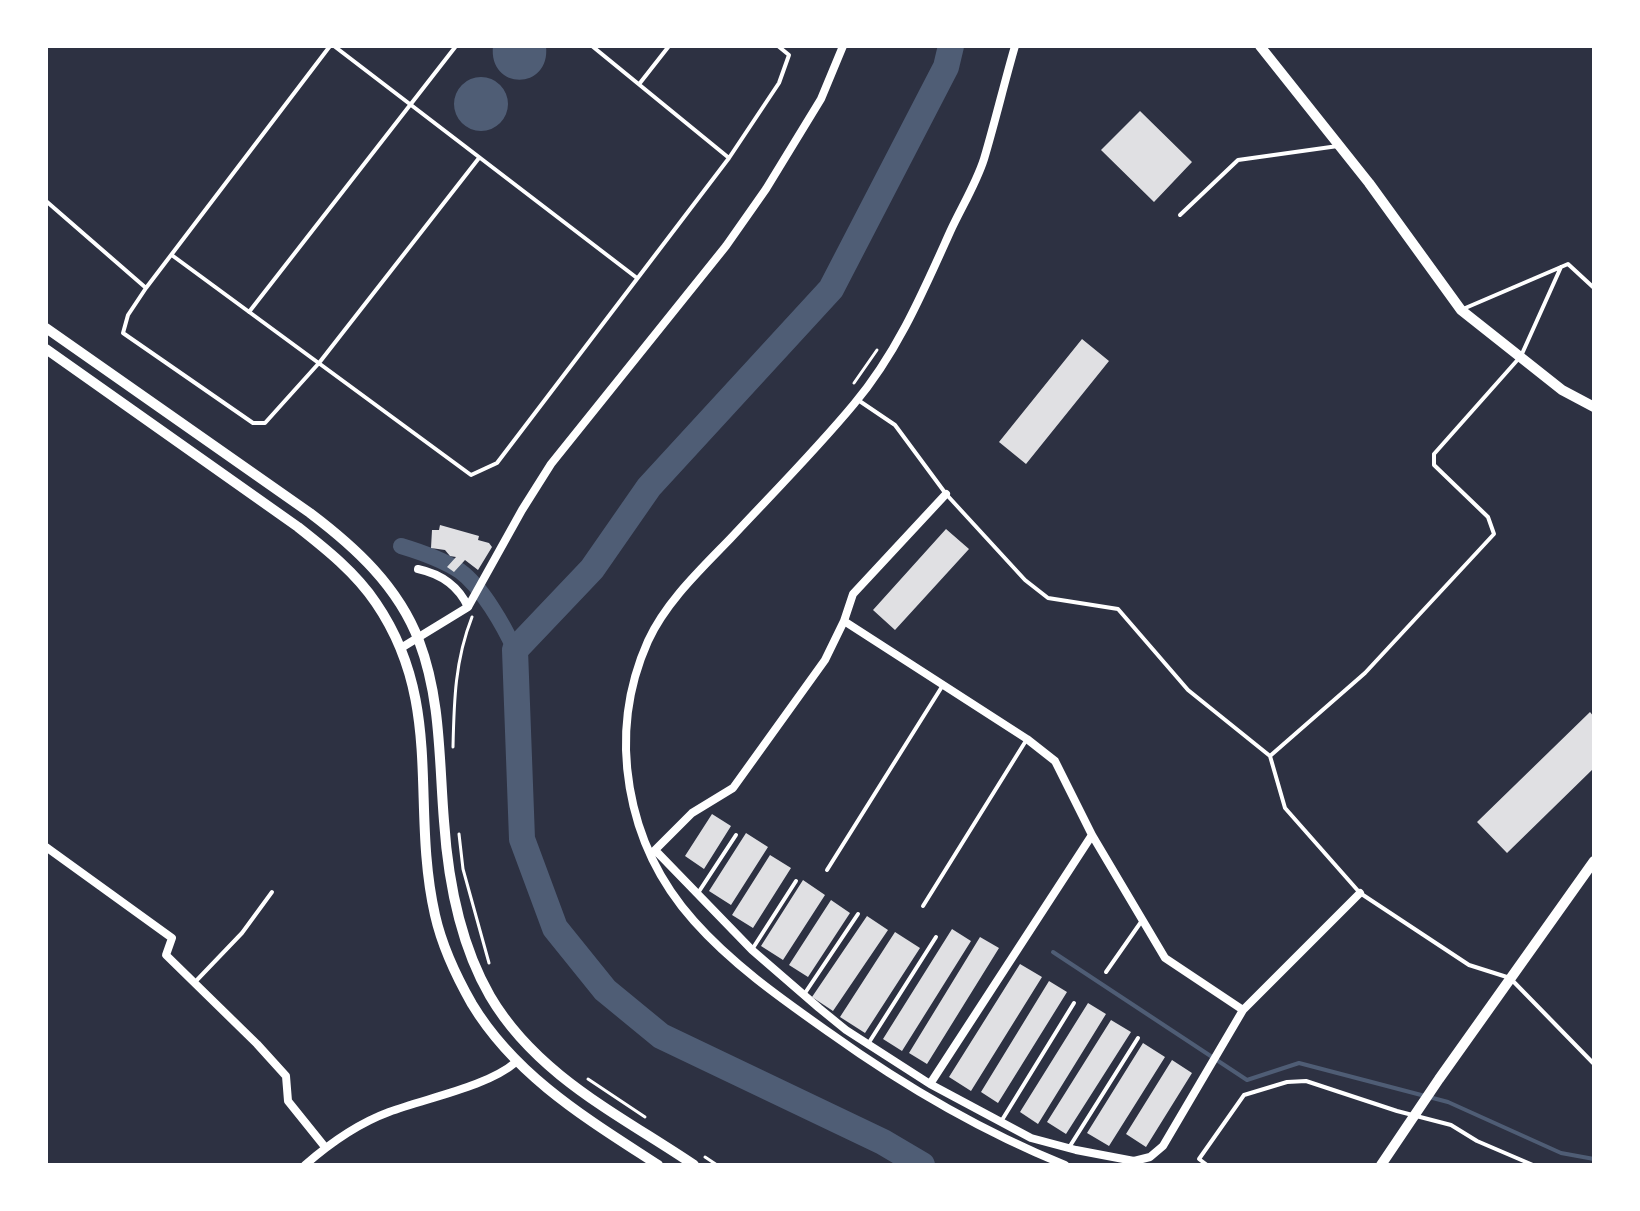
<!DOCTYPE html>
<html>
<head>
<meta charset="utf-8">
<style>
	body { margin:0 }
	#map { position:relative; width:1640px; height:1211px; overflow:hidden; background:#2d3142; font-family:"Varela Round",sans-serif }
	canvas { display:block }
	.frame { position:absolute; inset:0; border:48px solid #fff; pointer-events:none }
</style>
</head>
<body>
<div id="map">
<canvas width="1640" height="1211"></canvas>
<div class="frame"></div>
</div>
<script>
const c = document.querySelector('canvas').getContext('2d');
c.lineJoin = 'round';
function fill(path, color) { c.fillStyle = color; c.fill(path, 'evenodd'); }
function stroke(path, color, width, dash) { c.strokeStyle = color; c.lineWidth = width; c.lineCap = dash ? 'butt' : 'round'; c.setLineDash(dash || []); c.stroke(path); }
fill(new Path2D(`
	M493,46H546C551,91 488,91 493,46Z
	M454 104a27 27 0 1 1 54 0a27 27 0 1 1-54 0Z`), '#4f5d75');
stroke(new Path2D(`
	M1053,952L1247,1080L1299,1063L1448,1102L1561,1153L1594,1159`), '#4f5d75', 4);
stroke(new Path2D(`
	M401,546C421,552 442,559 460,571C482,587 504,626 515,650`), '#4f5d75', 16);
stroke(new Path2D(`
	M922,1165L883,1142L661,1036L605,990L555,928L522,839L515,650L592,569L649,487L831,289L946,67L951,46`), '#4f5d75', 26);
fill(new Path2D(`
	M1140,111L1192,162L1154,202L1101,150Z
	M1082,339L1109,361L1026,464L999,442Z
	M440,525L479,536L478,540L489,543L492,547L478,570L465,560L454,572L447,567L456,557L450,556L445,550L431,548L432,530H439Z
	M946,529L969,549L895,630L873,610Z
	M1590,712L1594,717V768L1507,853L1477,822Z
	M712,814L731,826L704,869L685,856Z
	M746,833L768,847L731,905L709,891Z
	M770,855L791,868L753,928L732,915Z
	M803,880L825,895L783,960L761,946Z
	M831,900L850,913L808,977L789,965Z
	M867,916L888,930L833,1011L812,997Z
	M952,929L971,941L902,1051L883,1039Z
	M895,932L920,948L865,1033L840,1017Z
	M980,937L999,948L927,1064L909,1053Z
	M1020,964L1042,977L971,1091L949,1077Z
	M1049,981L1067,992L998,1103L981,1092Z
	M1088,1003L1106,1014L1038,1124L1020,1112Z
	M1111,1020L1131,1032L1066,1134L1047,1122Z
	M1143,1043L1165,1057L1109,1146L1087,1133Z
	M1172,1060L1192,1073L1146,1147L1126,1134Z`), '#e0e0e3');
stroke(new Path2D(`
	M854,383L877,350
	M453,747C454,701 455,660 472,617
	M459,834L463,869L489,963
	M588,1079L645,1117
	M705,1157L717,1165`), '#fff', 3);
stroke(new Path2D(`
	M330,46L146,288L128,315L123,333L253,423H265L319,363L479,158
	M334,46L637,278
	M592,46L729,158
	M640,83L669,46
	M46,201L146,288
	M1180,215L1238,160L1338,146
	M173,256L471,475L497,463L729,158L779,83L789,55L778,46
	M1463,309L1568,264L1594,288
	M249,312L456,46
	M858,400L895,425L946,494L1025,580L1048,598L1118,609L1188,690L1270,756
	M1270,756L1365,673L1494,534L1488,517L1434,465V454L1521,356L1561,267
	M1270,756L1285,808L1360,893L1469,965L1510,978L1594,1064
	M827,870L943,685
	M698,893L736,835
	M923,906L1027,739
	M753,948L796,881
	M1106,972L1141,922
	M196,981L242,933L272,892
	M805,993L858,914
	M868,1044L936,937
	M1002,1120L1074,1003
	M1070,1146L1138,1038
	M1207,1165L1199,1159L1244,1095L1287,1082L1306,1081L1397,1111L1451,1125L1477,1141L1533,1165`), '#fff', 4);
stroke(new Path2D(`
	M1015,46C1004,84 995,122 984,159C976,184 961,208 950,232C923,292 897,353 854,404C815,451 772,494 730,539C700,570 666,602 648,641C606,735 626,845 694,921C733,965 782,999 830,1033C904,1086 981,1131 1065,1165
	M946,494L853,594L844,621L825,660L733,788L692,813L655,850L752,950L819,1008L846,1030L930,1084L1031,1138L1076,1150L1134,1161L1150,1157L1163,1146L1243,1010L1360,893
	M418,569C441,574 458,585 468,607
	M844,621L1027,739L1055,761L1092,835L1165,958L1243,1010
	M401,648L468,607L522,510L551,464L726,246L766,189L821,99L843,46
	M46,847L172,938L166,955L257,1044L286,1076L288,1101L325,1147
	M930,1084L1092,835
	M305,1165C329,1144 359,1123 389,1112C426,1098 487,1087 516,1062`), '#fff', 8);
stroke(new Path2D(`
	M1260,46L1369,183L1461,310L1562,390L1594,407
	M46,328L310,513C355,547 398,586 419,641C441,699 439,760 444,821C448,880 460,944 490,996C537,1076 620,1115 694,1165
	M46,349L298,527C326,549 356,573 376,603C445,704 410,805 435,915C442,946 456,976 472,1004C516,1077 589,1120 658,1165
	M1381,1165L1439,1079L1594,861`), '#fff', 10);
</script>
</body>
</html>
